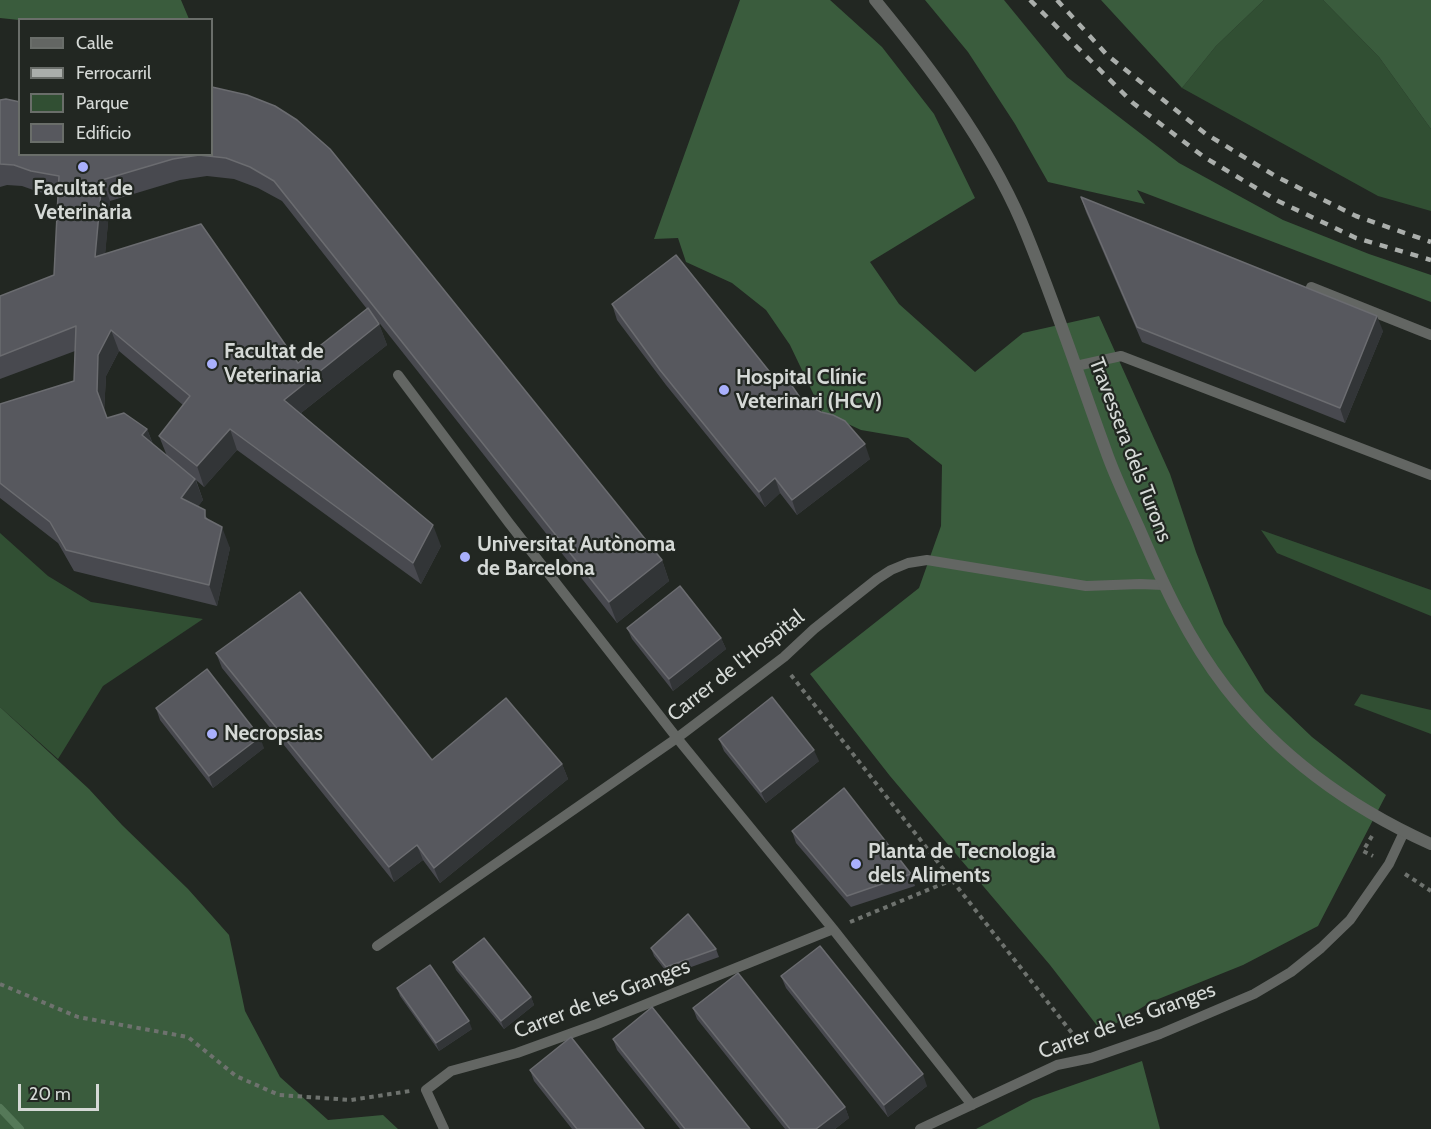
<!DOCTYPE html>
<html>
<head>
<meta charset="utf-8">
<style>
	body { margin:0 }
	#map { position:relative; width:1431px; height:1129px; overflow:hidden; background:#222722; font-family:Cabin,sans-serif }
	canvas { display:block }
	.legend { position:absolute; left:18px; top:18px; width:195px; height:138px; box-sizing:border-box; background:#222722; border:2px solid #6a6e6a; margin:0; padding:8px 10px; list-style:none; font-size:18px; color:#d5d9d6 }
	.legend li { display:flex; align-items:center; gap:12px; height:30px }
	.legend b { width:30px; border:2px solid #6a6e6a }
	.scale { position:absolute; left:18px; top:1084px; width:81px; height:27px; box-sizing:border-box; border:3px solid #d5d9d6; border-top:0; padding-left:8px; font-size:18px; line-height:21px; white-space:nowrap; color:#d5d9d6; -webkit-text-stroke:4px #222722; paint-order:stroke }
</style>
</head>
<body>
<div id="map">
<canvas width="1431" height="1129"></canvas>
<ul class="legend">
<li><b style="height:8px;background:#636663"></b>Calle</li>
<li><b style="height:8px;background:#aaaeab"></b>Ferrocarril</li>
<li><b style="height:16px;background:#314f33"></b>Parque</li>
<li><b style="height:16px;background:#57585e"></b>Edificio</li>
</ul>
<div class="scale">20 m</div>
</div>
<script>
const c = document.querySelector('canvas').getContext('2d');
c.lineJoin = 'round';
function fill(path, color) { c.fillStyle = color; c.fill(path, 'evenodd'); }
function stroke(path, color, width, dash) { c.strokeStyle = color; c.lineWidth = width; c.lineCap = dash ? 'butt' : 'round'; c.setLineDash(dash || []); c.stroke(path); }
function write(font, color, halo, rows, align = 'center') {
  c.font = font + ' Cabin,sans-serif'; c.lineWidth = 4.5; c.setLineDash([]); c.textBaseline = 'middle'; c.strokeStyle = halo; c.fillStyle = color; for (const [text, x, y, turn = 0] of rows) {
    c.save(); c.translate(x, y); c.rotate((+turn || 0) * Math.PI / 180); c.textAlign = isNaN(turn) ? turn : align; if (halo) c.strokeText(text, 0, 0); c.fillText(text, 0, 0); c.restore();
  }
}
fill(new Path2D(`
	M1264,0H1323L1379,57L1431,129V211L1378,196L1182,88L1216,46Z
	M1261,530L1431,590V616L1277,553Z
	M0,533L48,576L91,602L203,619L103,686L58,759L0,707Z
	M1361,694L1431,710V734L1354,705Z`), '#314f33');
fill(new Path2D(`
	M0,0H181L189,19L19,20L0,18Z
	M740,0H830L882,47L934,114L975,198L870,262L899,304L975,372L1023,333L1099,316L1170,474L1196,552L1224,624L1265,692L1312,737L1386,795L1318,926L1243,965L1151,1002L1102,1032L1050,965L890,776L810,674L919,588L941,526L942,465L908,438L861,430L822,412L790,345L766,310L732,283L686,262L678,238L654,239Z
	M925,0H1004L1067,77L1179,163L1283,220L1369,254L1431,275V302L1137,190L1145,204L1048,182L1015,124L968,52Z
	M1101,0H1264L1216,46L1182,88Z
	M1323,0H1431V129L1379,57Z
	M0,707L89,789L122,825L188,889L229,935L245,1011L280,1077L328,1120L383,1115L398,1129H0Z
	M1142,1061L1160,1129H976L1033,1099Z`), '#3a5c3d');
stroke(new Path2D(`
	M0,1108L20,1129`), '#557958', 8);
stroke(new Path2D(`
	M791,675L1079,1042
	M1372,836L1363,851L1373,856
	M1405,874L1431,891
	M850,922L952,880
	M0,984L78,1017L188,1037L236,1076L279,1095L351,1100L410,1091`), '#6e726e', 4, [4.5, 4.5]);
stroke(new Path2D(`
	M1311,287L1431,335
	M1076,366L1121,356L1431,475
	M398,375L509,523L677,738L833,929L972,1105
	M377,946L677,738L784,657L814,629L877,579L891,570L908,563L927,560L1086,586L1140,584L1163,585
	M444,1129L426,1090L451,1071L517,1053L597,1024L833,929
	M920,1129L1057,1065L1091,1058L1160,1034L1254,994L1291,972L1321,948L1350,920L1389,864L1404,832`), '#636663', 10);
stroke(new Path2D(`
	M875,0C930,67 986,141 1021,221C1053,296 1078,375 1106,451C1115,477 1128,503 1139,528C1163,584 1188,639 1226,688C1280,757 1351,808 1431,844`), '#636663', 12);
stroke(new Path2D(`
	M1030,0L1133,103L1204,157L1278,201L1356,238L1431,260
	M1057,0L1107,55L1206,134L1277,177L1356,216L1431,242`), '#aaaeab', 4.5, [8, 8]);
fill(new Path2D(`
	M212,87L662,560L669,581L617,623L377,320L379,324L387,345L301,413L441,546L421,584L237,450L204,487L196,480L203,500L198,506L230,548L217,606L74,571L58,543L0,498V404L74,381L75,351L0,379V296L54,275L58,196L39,192L22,186L7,185L0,187V100L20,154ZM207,176L234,179L258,188L282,201L367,309L298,363L105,254L110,201L180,180ZM119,351L183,405L159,436L167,456L153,444L147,429L107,418L104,412L106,376Z
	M1081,197L1383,331L1345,423L1142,342L1086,212Z
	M612,304L777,381L803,402L870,459L797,515L780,493L765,507L666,385L617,320Z
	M627,628L721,638L726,649L673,691L632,639Z
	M216,653L432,760L562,764L568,779L440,883L423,860L394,882L222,668Z
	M156,708L264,748L213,788L160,720Z
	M719,739L819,761L766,803L724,751Z
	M792,831L911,874L915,886L851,907L796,843Z
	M651,948L716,949L719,957L669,975L654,956Z
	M453,962L531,997L534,1005L504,1029L456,970Z
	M781,976L927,1086L888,1117L786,988Z
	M397,988L472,1029L439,1051L400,996Z
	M693,1008L845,1107L849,1118L835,1129H785L697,1019Z
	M613,1039L750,1129H680L617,1050Z
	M530,1070L644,1129H572L534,1081Z`), '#48494f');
fill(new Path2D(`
	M102,180L110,201L103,278L95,257Z
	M1377,316L1383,331L1345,423L1340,408Z
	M379,324L387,345L292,420L284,400Z
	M111,330L119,351L106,376L104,412L97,391L98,355Z
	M147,429L155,450L142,435Z
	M230,429L237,450L204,487L197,466Z
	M865,444L870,459L797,515L792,500Z
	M775,478L780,493L765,507L759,492Z
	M195,479L203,500L189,519L181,498Z
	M433,525L441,546L421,584L413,563Z
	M222,527L230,548L217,606L209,585Z
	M662,560L669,581L617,623L609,602Z
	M721,638L726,649L673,691L669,679Z
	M260,737L264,748L213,788L209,776Z
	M814,750L819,761L766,803L761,792Z
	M562,764L568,779L440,883L434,868Z
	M417,845L423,860L394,882L389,867Z
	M531,997L534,1005L504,1029L501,1021Z
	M469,1021L472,1029L439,1051L436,1043Z
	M923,1074L927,1086L888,1117L884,1105Z
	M845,1107L849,1118L835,1129H816Z`), '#323537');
const building = new Path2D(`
	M212,87L247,95L275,106L297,120L330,149L662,560L609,602L274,181L250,167L226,158L199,155L173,159L102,180L95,257L201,224L298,363L368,308L379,324L284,400L433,525L413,563L230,429L197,466L159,436L190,396L111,330L98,355L97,391L107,418L124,413L147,429L142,435L195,479L181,498L205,510V518L222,527L209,585L66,550L50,522L0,483V404L74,381L76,326L0,356V296L54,275L59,176L31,171L14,165L0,164V100L6,99L20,102V154H212Z
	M1081,197L1377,316L1340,408L1137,327Z
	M676,255L777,381L788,380L803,402L821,412L833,415L845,421L865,444L792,500L775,478L759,492L660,370L612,304Z
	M680,586L721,638L669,679L627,628Z
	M300,592L432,760L506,698L562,764L434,868L417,845L389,867L216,653Z
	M207,669L260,737L209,776L156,708Z
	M772,697L814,750L761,792L719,739Z
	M844,788L911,874L847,896L792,831Z
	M688,914L716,949L666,967L651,948Z
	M484,938L531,997L501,1021L453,962Z
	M820,946L923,1074L884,1105L781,976Z
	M430,965L469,1021L436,1043L397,988Z
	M738,973L845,1107L816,1129H790L693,1008Z
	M652,1007L750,1129H685L613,1039Z
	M571,1037L644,1129H577L530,1070Z`);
fill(building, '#57585e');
stroke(building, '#6b6c70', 1.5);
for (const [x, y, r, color] of [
	[83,167,6,"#a9b0fc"],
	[212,364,6,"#a9b0fc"],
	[724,390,6,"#a9b0fc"],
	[465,557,6,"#a9b0fc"],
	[212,734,6,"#a9b0fc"],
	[856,864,6,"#a9b0fc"]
]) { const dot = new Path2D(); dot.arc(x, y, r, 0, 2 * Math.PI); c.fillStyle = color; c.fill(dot); stroke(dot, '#222722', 2); }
write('bold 21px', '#d5d9d6', '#222722', [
	["Facultat de",83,189,"center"],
	["Veterinària",83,213,"center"],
	["Facultat de",224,352],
	["Veterinaria",224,376],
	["Hospital Clínic",736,378],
	["Veterinari (HCV)",736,402],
	["Universitat Autònoma",477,545],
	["de Barcelona",477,569],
	["Necropsias",224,734],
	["Planta de Tecnologia",868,852],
	["dels Aliments",868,876]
], 'left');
write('21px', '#d5d9d6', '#222722', [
	["Travessera dels Turons",1130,450,69],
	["Carrer de l'Hospital",736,666,-38],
	["Carrer de les Granges",602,999,-21],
	["Carrer de les Granges",1127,1021,-20]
]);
</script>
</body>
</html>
